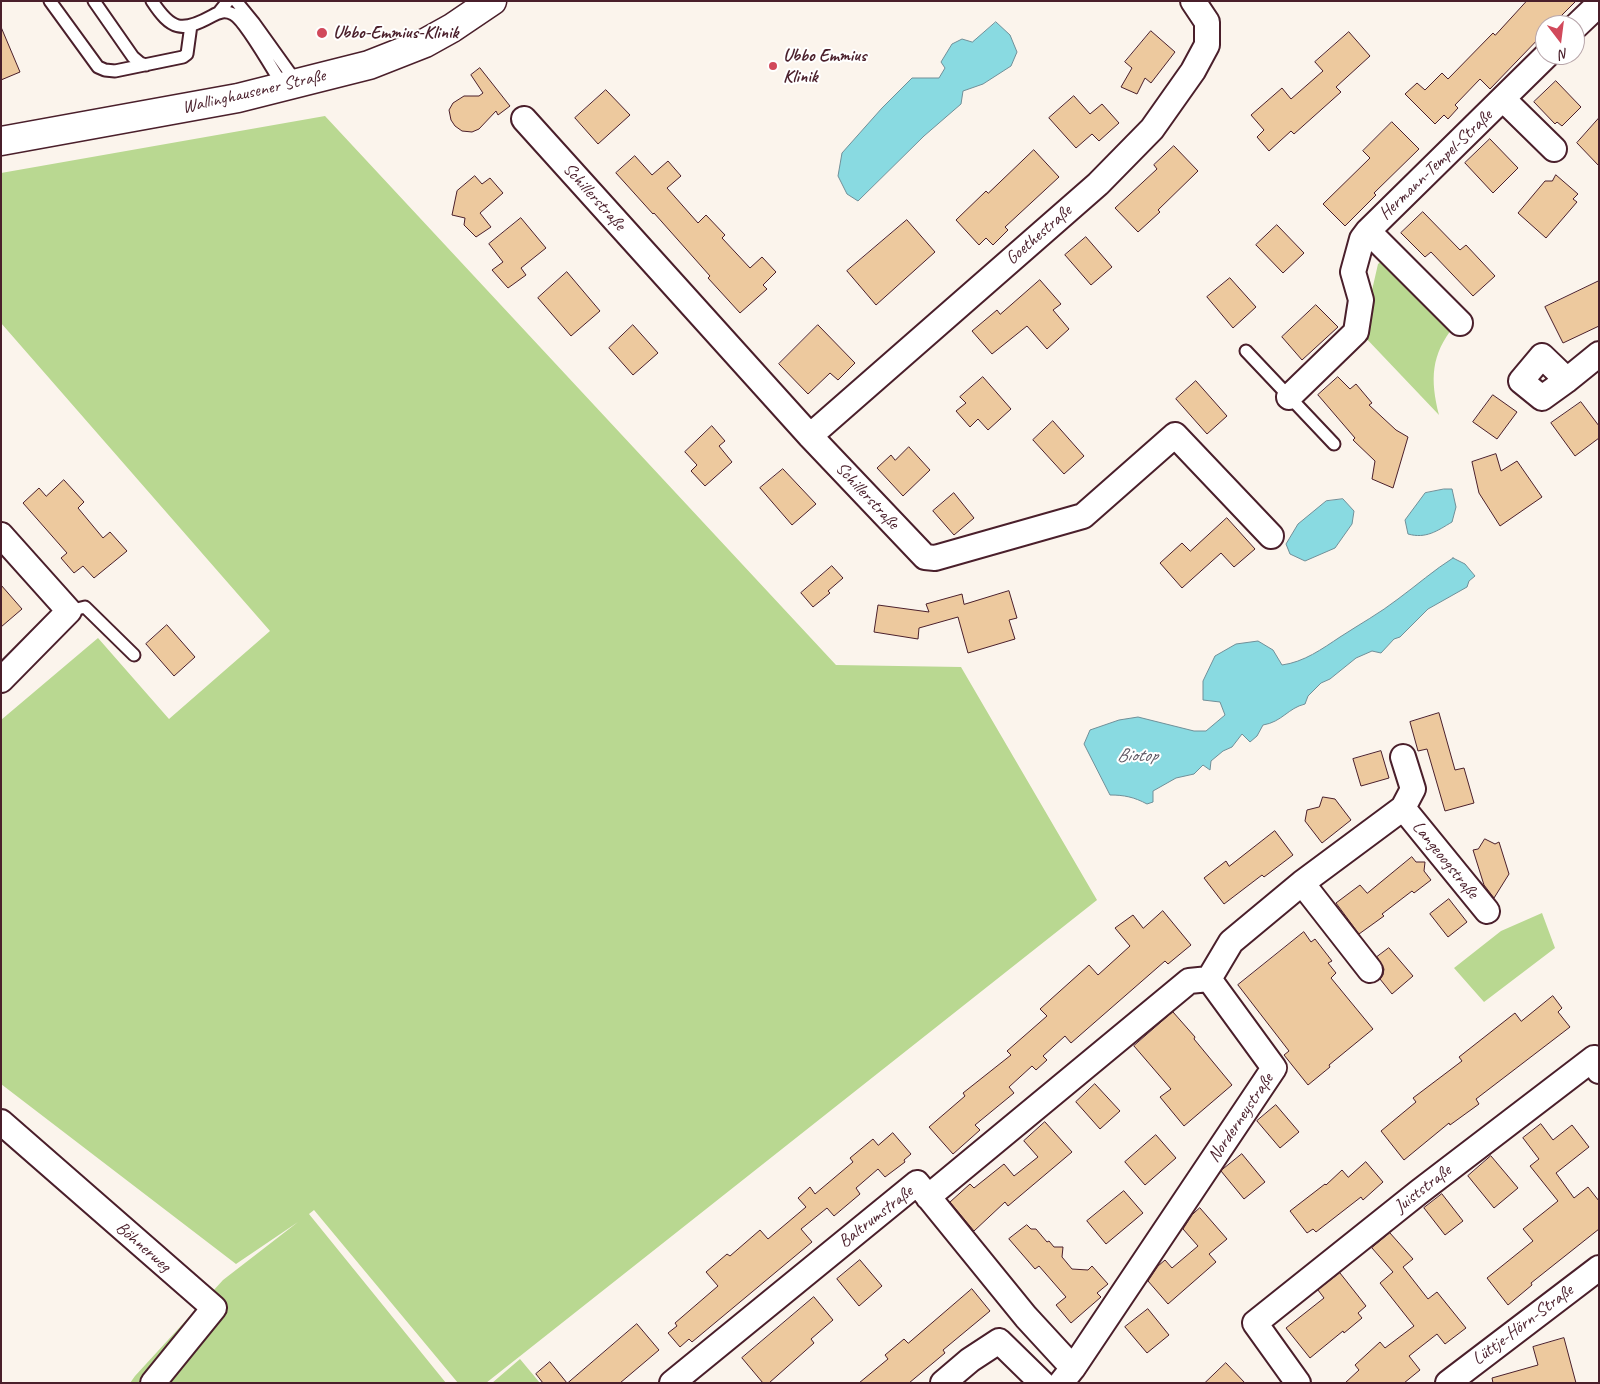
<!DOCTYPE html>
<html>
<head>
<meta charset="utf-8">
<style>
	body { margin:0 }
	#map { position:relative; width:1600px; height:1384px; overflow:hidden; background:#fbf4ec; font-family:Caveat,sans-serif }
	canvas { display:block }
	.frame { position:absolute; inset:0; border:2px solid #4a1f2b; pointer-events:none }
	.north { position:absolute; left:1535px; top:15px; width:50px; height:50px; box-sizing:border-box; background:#fff; border:1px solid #b7a5aa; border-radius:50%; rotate:165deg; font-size:14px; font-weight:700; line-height:20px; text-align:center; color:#4a1f2b }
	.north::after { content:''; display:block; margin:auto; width:18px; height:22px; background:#d1495b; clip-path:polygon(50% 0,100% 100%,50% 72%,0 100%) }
</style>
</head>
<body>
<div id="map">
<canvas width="1600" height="1384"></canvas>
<div class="frame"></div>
<div class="north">N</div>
</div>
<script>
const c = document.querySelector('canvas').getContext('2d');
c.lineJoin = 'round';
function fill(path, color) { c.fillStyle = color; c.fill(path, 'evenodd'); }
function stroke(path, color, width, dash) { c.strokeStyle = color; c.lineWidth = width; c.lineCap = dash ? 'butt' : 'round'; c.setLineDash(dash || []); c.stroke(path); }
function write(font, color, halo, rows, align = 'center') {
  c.font = font + ' Caveat,sans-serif'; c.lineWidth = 4; c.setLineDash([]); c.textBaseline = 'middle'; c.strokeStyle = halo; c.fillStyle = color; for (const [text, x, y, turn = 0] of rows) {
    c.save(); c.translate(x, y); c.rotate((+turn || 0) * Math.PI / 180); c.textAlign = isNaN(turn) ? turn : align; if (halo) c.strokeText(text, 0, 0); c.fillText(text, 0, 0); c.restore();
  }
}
fill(new Path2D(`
	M325,116L836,665L961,667L1097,900L486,1383H458L314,1210L309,1214L446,1383H130L135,1376L223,1280L298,1222L236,1264L1,1084V720L98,638L169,719L270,631L1,323V173Z
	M1387,257L1454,326C1431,355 1430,379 1439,415L1362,334L1378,264Z
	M1542,913L1555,948L1484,1002L1454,968L1501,931Z
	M520,1359L540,1383H492Z`), '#b9d891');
const water = new Path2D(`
	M996,22L1010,35L1017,52L1011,66L983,84L963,91L961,104L924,136L858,201L847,194L838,176L842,153L882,108L912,78H939L945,68L941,62L952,44L962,39L972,42Z
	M1444,489H1452L1456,507L1452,522C1437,531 1426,539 1408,534L1405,520L1425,493Z
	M1343,499L1354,511L1352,524L1335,548L1305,561L1290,554L1286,544L1298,524L1326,501Z
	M1453,558L1465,564L1475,576L1469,581L1467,587L1428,609L1400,637L1394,639L1381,653L1372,651L1356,658L1330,679L1321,683L1308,696L1305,704C1288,708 1282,722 1263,725L1257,736L1250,742L1242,734L1232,747L1223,751L1211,761L1210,770L1203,765L1194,774L1176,778L1153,791V802L1147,804C1134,797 1124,795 1110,795L1084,744L1090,730L1119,720L1138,717L1194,731H1206L1225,715L1220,702L1203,700V681L1215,656L1236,644L1258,641L1273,650L1282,665C1304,662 1322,649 1340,637C1360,624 1380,613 1398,599C1417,585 1434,570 1453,558Z`);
fill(water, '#89dae1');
stroke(water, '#708f98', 1);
const building = new Path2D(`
	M1527,1H1576L1552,25H1545V32L1490,89L1480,79L1455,105L1458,108L1448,119L1444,115L1435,124L1405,94L1417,83L1425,90L1442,73L1448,79L1493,33L1495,35Z
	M1,27L20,72L1,80Z
	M1151,31L1175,52L1151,83L1145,78L1137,94L1121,87L1132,68L1125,62Z
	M1349,32L1370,56L1336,87L1341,92L1294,134L1291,131L1269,151L1257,137L1264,130L1251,115L1282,88L1291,99L1323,71L1315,62Z
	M480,68L510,106L498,115L496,111L479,129L472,132L462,131L455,126L451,120L449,110L453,103L464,96H479L483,93L471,75Z
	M1556,81L1581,107L1562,126L1557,122L1555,124L1534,102Z
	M606,90L630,115L598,144L575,118Z
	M1074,96L1090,114L1102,104L1119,123L1099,141L1092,134L1076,148L1049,118Z
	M1599,118V166L1577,143Z
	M1392,122L1419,149L1374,193L1376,195L1345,226L1323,204L1370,158L1363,151Z
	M1490,139L1518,168L1493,193L1465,163Z
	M1174,146L1198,171L1158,210L1160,212L1138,232L1115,208L1157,169L1154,165Z
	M1034,150L1059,177L1005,227L1008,230L993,245L986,238L979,245L956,220L986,191L988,193Z
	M635,156L652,175L668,161L681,176L667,188L698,223L706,215L725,235L722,238L750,268L762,257L776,272L763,285L767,289L740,313L708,278L710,276L654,213L653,214L616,173Z
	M1556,175L1578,194L1573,199L1577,202L1546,238L1518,213L1545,181H1552Z
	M475,176L482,184L490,178L503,193L480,213L491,227L476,237L464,225L465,218L452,215L457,191Z
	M1423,212L1460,250L1466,245L1495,276L1473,296L1431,252L1425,257L1401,233Z
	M521,218L546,248L521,268L526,275L508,288L492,270L503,262L489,244Z
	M907,220L935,252L876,305L847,271Z
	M1277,225L1304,253L1283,273L1256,245Z
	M1086,237L1112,267L1091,285L1065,255Z
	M567,272L600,311L571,336L538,298Z
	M1230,278L1256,307L1233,328L1207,297Z
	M1040,280L1061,304L1053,310L1069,329L1047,349L1027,326L992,354L972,331L997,310L1000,314Z
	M1599,281V326L1563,343L1545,307Z
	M1316,305L1338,327L1302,360L1282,337Z
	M633,325L658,353L633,375L609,348Z
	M818,325L855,363L838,380L830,373L808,394L779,364Z
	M983,377L1011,409L988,430L978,419L970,427L956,411L966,403L960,397Z
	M1338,377L1350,389L1356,384L1372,403L1369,405L1396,430L1408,437L1393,488L1372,479L1375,461L1353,440L1355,438L1318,395Z
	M1196,381L1227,416L1207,434L1176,399Z
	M1493,395L1517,412L1497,439L1473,422Z
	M1581,402L1599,426V438L1575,456L1551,423Z
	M1053,421L1084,456L1064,474L1033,440Z
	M712,426L725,441L719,446L732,462L705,486L691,471L697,465L685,452Z
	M909,447L930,470L903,496L877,468L891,455L895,460Z
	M1496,454L1501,471L1517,461L1542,497L1500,526L1479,493L1472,462Z
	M783,469L816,504L792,525L760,488Z
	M64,480L84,502L78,508L103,538L110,532L127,551L94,578L83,566L74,573L61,558L67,553L23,503L39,488L46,496Z
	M954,493L974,518L954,535L933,511Z
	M1227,518L1255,549L1234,567L1221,553L1182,588L1160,563L1182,543L1190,551Z
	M832,566L843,578L828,591L830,593L813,607L801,593Z
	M1,585L22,609L1,627Z
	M1009,591L1017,618L1009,620L1015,639L968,653L958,617L919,628L918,639L874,632L878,605L929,612L926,604L962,594L964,604Z
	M167,625L195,657L174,676L146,644Z
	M1439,713L1455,770L1464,768L1474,803L1445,811L1427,749L1418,751L1410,722Z
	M1381,751L1389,778L1361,786L1353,759Z
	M1323,797L1335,799L1351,820L1322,843L1305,821L1307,810L1319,807Z
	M1275,831L1293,855L1264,877L1262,875L1224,904L1204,878L1226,861L1229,866Z
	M1485,839L1495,844L1499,842L1509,874L1494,898L1484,885L1473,850L1478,849Z
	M1412,857L1416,862H1425L1424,871L1431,880L1414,893L1412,891L1382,914L1384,916L1359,934L1336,903L1360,885L1367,893Z
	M1449,899L1467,922L1448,937L1430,914Z
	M1163,911L1191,945L1168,964L1165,961L1071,1043L1065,1036L1043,1056L1047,1060L1036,1070L1032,1066L1009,1087L1014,1093L975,1125L980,1130L953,1154L929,1127L965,1096L963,1093L1011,1055L1007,1051L1047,1016L1040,1009L1089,965L1098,975L1130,946L1115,928L1133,915L1143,928Z
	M1304,932L1311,942L1315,939L1332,961L1328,963L1336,973L1331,978L1373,1029L1329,1065L1330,1067L1308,1085L1284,1055L1289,1051L1238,985Z
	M1389,948L1413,976L1392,994L1380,979L1383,975L1384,969L1377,957Z
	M1553,996L1562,1008L1558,1012L1570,1027L1476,1099L1479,1104L1450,1125L1449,1123L1404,1160L1381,1131L1416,1102L1413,1098L1462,1061L1459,1057L1515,1013L1521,1021Z
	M1173,1012L1195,1037L1194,1039L1232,1085L1184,1126L1160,1097L1171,1089L1134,1046Z
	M1095,1084L1120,1111L1100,1129L1076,1102Z
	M1276,1105L1299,1132L1280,1148L1257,1121Z
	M1045,1122L1072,1152L1008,1206L1005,1202L974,1231L950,1202L970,1184L974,1188L1004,1164L1014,1176L1038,1157L1024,1141Z
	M1541,1124L1553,1140L1572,1125L1589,1147L1556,1173L1574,1198L1588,1187L1599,1201V1229L1531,1283L1532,1285L1508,1305L1487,1278L1533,1241L1523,1229L1558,1201L1530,1166L1539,1159L1523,1138Z
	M893,1133L911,1154L904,1160L905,1162L885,1177L878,1169L856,1188L860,1194L834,1216L827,1208L801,1229L812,1242L692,1342L689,1339L680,1347L668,1333L677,1326L675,1323L718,1286L706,1272L727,1254L730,1256L760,1230L768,1239L806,1207L798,1198L810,1187L815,1194L853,1162L850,1158L873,1139L878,1145Z
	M1156,1135L1176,1158L1145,1185L1125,1162Z
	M1242,1154L1265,1182L1244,1199L1221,1171Z
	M1491,1156L1518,1188L1494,1208L1468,1176Z
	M1366,1162L1383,1182L1363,1200L1361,1197L1316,1232L1313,1229L1307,1233L1290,1211L1325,1184L1326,1185L1342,1170L1348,1177Z
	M1124,1191L1143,1213L1106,1244L1087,1221Z
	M1442,1194L1463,1221L1445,1235L1424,1208Z
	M1200,1208L1227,1239L1209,1254L1216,1262L1168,1304L1148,1281L1158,1266L1165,1260L1172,1268L1198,1246L1183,1229L1192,1215Z
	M1027,1225L1031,1229H1036L1047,1242L1049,1241L1054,1247H1063L1062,1257L1072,1269L1088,1270L1092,1266L1108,1284L1097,1293L1101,1297L1071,1323L1056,1305L1066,1297L1039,1266L1035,1269L1009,1239Z
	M1390,1233L1413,1259L1403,1267L1428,1299L1437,1292L1466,1328L1445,1344L1437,1334L1409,1356L1420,1370L1404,1383H1345L1359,1370L1355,1365L1380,1342L1385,1348L1414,1326L1380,1283L1393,1272L1372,1248Z
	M860,1260L882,1286L859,1306L837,1279Z
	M1340,1273L1366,1306L1358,1313L1362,1318L1344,1333L1343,1331L1310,1358L1286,1328L1324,1298L1318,1290Z
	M972,1289L990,1311L943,1350L945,1353L909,1383H859L888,1359L885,1355L904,1339L908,1343Z
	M814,1297L833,1320L811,1339L814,1343L769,1383H763L742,1358Z
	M1148,1309L1169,1335L1147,1353L1125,1327Z
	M637,1324L659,1350L620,1383H568Z
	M1564,1338L1576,1383H1493L1492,1378L1538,1365L1533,1347Z
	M550,1362L567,1383H543L536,1374Z
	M1226,1363L1245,1383H1205Z`);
fill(building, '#edc99e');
stroke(building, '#4a1f2b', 1);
const service = new Path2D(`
	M50,1L98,67L105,70L115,71L183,57L187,54L191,25
	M94,1L133,57L140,63L146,65
	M152,1C171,30 181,33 212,16C219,12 225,10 233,14C245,20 274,72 283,86
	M236,1L254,23L297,83
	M220,11L228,1
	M1246,351L1334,444
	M69,611L85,607L134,655`);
const minor = new Path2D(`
	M1575,27L1599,4
	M1503,99L1554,149
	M524,119L810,436L925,557L935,558L1083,516L1175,435L1271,536
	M1368,231L1460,323
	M1567,380L1542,356L1521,381L1542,398L1567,380L1599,354
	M1289,397L1356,332L1361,300L1353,272L1362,239L1368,231L1547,55
	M810,436L1098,184L1152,129L1193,71L1207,45V22L1193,1
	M1,535L69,611L1,680
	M1403,757L1413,789L1403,808
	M1302,883L1370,970
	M1209,979L1231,942L1302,883L1403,808L1487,911
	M1,1122L214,1308L153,1383
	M928,1197L1189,981L1209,979L1274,1068L1073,1368L1061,1383
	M672,1383L917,1183L1026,1317L1073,1368
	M943,1383L970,1360L999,1341L1042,1383
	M1298,1383L1255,1323L1419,1192L1594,1058L1599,1071
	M1448,1383L1599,1268`);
const tertiary = new Path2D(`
	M1,141L238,98L369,65L425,43L452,28L492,1`);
stroke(service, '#4a1f2b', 15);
stroke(minor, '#4a1f2b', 28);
stroke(tertiary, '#4a1f2b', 31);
stroke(service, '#fff', 11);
stroke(minor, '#fff', 24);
stroke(tertiary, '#fff', 28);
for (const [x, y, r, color] of [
	[322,33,6,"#d1495b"],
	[773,66,5,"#d1495b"]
]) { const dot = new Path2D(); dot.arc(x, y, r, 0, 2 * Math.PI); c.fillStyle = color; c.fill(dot); stroke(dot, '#fff', 2); }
write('bold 18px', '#4a1f2b', '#fff', [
	["Ubbo-Emmius-Klinik",333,33],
	["Ubbo Emmius",783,56],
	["Klinik",783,77]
], 'left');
write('18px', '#4a1f2b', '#fff', [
	["Wallinghausener Straße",254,92,-13],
	["Hermann-Tempel-Straße",1436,165,-44],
	["Schillerstraße",594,197,48],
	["Goethestraße",1039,235,-41],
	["Schillerstraße",867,496,47],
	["Langeoogstraße",1445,860,51],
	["Norderneystraße",1241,1118,-56],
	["Juiststraße",1423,1189,-38],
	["Baltrumstraße",876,1217,-38],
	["Böhnerweg",143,1247,41],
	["Lüttje-Hörn-Straße",1523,1325,-37]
]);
write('italic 19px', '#5d5762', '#fff', [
	["Biotop",1137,756]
]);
</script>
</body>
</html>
